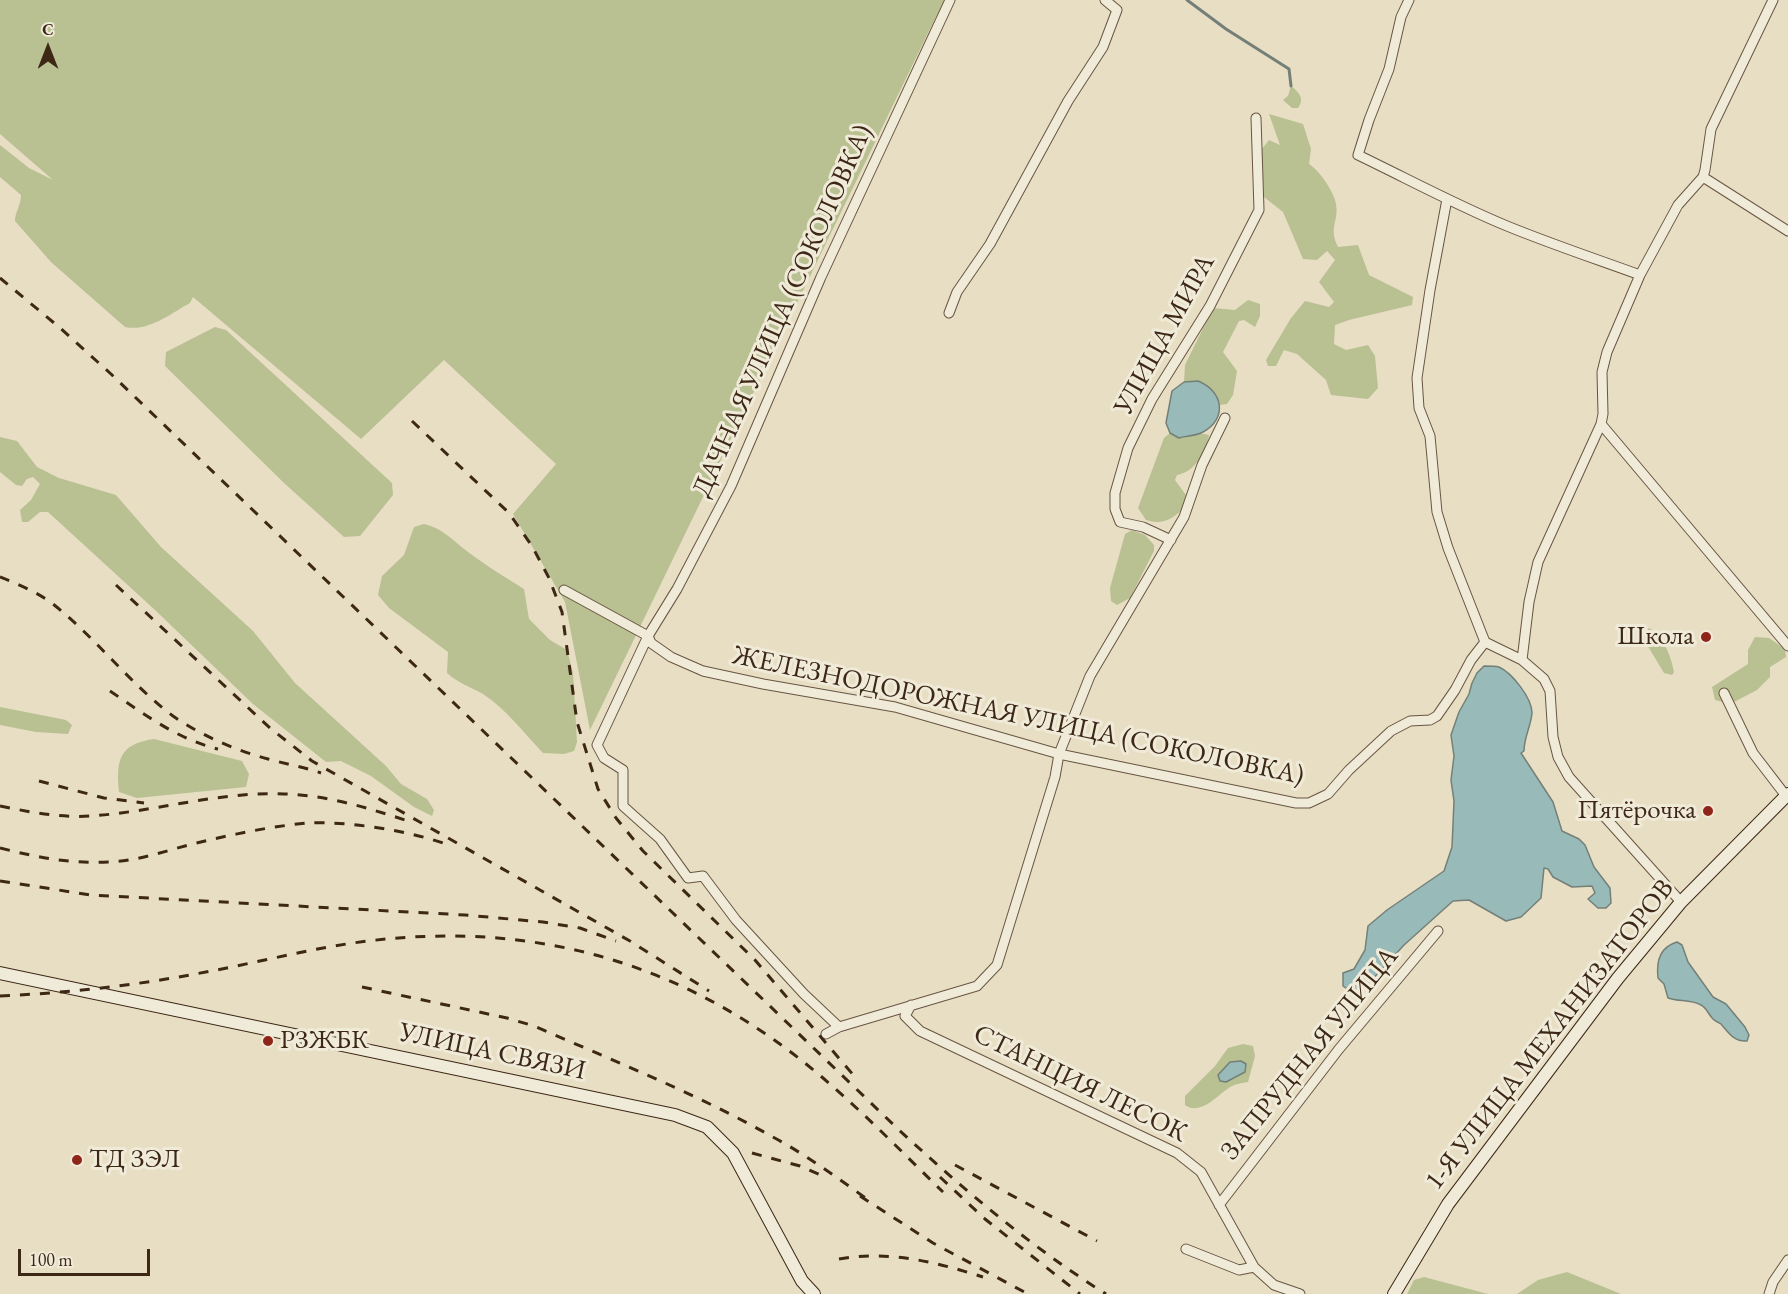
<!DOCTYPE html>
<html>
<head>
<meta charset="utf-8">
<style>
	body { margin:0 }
	#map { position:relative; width:1788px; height:1294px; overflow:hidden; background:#e8dec4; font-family:"EB Garamond",serif }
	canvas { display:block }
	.north { position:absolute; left:18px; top:18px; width:60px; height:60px; -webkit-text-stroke:4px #f0ead9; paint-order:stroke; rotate:0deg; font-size:16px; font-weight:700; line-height:24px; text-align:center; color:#3d2715 }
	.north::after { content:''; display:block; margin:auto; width:21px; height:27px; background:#3d2715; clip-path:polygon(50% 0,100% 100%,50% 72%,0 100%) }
	.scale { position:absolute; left:18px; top:1249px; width:132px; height:27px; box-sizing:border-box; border:3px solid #3d2715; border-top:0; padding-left:8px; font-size:18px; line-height:21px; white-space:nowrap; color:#3d2715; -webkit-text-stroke:4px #f0ead9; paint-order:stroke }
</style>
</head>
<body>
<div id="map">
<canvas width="1788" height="1294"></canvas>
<div class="north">С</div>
<div class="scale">100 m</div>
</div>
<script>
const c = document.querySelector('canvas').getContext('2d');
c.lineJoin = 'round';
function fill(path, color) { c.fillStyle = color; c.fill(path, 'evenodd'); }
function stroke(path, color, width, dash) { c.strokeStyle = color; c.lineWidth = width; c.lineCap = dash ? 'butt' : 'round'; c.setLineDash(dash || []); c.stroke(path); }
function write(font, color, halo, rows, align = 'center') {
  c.font = font + ' "EB Garamond",serif'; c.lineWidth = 6; c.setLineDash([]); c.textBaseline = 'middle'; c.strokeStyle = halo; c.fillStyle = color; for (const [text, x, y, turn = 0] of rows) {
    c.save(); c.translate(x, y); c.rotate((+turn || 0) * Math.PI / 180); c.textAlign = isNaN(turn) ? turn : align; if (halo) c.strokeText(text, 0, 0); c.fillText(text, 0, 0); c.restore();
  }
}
fill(new Path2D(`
	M0,0H944L590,730L565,602L513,514L556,464L444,360L361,439L193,297L190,303C170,314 148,332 125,327L51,262L15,221C15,212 21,205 21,195L0,177V145L29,168L53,180L0,134Z
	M1291,86C1299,92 1305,99 1298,108H1292L1283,100L1288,96Z
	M1269,114L1303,124L1311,149L1309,164C1320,171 1334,192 1336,204C1339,223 1328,226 1338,247L1358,245L1369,275L1413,297L1412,305L1349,320L1335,325L1334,344L1346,350L1368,345L1375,356L1378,388L1368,399L1331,395L1326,380L1297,354L1284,350L1276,366H1268L1266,360L1291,318L1305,301L1329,307L1334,302L1319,282L1335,260L1327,251L1317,260L1303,259L1283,212L1264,197L1261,150L1269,140L1280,145Z
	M1248,300L1260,304V316L1255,327L1244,320L1239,321L1223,352L1237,371L1233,395L1227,404L1220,405L1217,396L1184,382L1185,365L1213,308L1235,310Z
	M215,327L226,330L392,483L393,495L360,536L344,537L284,483L165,366L166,352Z
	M1170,433C1186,442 1193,430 1209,435C1206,452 1195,472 1177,475L1175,480L1186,495L1183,509C1171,520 1162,525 1146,520L1138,508L1164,438Z
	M0,437L17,441L37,467L59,478L116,495L161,547L253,631L295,683L386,766L401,784L427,799L434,810L432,816L414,807L371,776L341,761L326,762L253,704L155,610L48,512H40L28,522H22L20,510L31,500L40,484L33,477L27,479L22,486L16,485L0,472Z
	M424,524C443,528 453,541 468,552C485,565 505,577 524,589L529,619L550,640L567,650L573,673L577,742L574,751L564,754L543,753C524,733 506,709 483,694C471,687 458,683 447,673L448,652L389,608L378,595L382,576L404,555L414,527Z
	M1132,530L1145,535L1154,545V551L1130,598L1117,605L1111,601L1110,588L1125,534Z
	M1649,628C1664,637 1671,656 1674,672L1672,675L1664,673L1643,638L1645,633Z
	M1755,637L1769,638L1785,649L1786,657L1770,667V677L1757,690L1730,704L1715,700L1712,687L1748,664V650Z
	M0,707L66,720L72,725L68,734L36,732L0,725Z
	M154,739L242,761L249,774L246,787L137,798L119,792C116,760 119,744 154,739Z
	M1243,1044L1253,1046L1255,1056L1248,1082C1242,1083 1235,1084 1230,1087C1217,1096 1200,1116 1185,1105V1096L1215,1066L1228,1048Z
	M1567,1272L1621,1294H1517L1538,1280Z
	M1424,1277L1488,1294H1407L1414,1280Z`), '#b9c092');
const water = new Path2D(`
	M1198,381C1223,391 1228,418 1203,432C1196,436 1186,436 1179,438L1170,433L1166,423L1172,391L1184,382Z
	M1484,666C1489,666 1495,666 1499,667C1512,673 1532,698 1532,713C1531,726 1524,737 1524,751L1521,753L1553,802L1562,831L1579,839L1585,845L1594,867L1610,888L1611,903L1606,908H1598L1588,899L1595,893L1592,886L1572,887L1553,877L1548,869L1544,868L1541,898L1521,917L1506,921L1469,900L1453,901L1404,945L1357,996L1343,986V973L1354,969L1365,950L1368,926L1387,910L1444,871L1452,847L1454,801L1451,780L1454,756L1451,735L1459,712L1469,694L1472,683L1477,673Z
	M1677,942L1682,945L1688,962L1713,997L1726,1004L1745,1027L1749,1035L1747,1041C1734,1042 1729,1033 1721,1024C1718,1022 1715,1021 1713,1019C1708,1014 1707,1008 1701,1005C1690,999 1679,1002 1668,998L1664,984L1658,978C1656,961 1660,947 1677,942Z
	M1241,1061L1246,1064L1245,1072L1226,1082L1220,1081L1218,1075L1230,1062Z`);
fill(water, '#98bbb9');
stroke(water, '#748077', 1.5);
stroke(new Path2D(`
	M1187,0L1226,29L1289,69L1291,86`), '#748077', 3);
const street = new Path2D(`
	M1409,0L1401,17L1389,69L1369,120L1358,155C1408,179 1456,205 1507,226C1551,244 1596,259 1640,275
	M1703,177L1788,231
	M1447,199L1430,290L1417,378L1419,408L1430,436L1437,512L1448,548L1485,642L1522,660
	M949,313L957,292L990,244L1068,101L1103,47L1117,10L1105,0
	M1601,424L1788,646
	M1171,540L1143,527L1120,522L1115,509V493L1128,448L1152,399L1210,306L1259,210L1256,118
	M564,590L648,636L651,643L671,657L703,671L763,684L895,707L1059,754L1296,803H1309L1328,794L1349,770L1391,731L1410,721L1430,720L1437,716L1455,690L1471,660L1485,642
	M1724,693L1753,753L1786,796
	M1681,902L1569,777L1558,757L1553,737L1550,691L1544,679L1522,660L1529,602L1538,562L1601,424L1603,414L1602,372L1607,352L1640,275L1678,205L1703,177L1705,170L1711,129L1773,0
	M911,1005L905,1016L920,1031L1177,1153L1201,1172L1254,1267L1274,1285L1300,1294
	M839,1027L804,994L736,920L703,876L688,878L660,839L623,806V770L604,758L597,745L648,636L677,589L731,486L821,277L950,0
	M826,1034L839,1027L977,986L997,965L1055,777L1059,754L1090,676L1184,517L1202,465L1225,418
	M1219,1205L1339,1049L1438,931
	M1186,1249L1239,1270L1254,1267
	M1769,1294L1773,1282L1788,1260`);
const secondary = new Path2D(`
	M0,973L675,1115L707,1127L733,1153L802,1281L814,1294
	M1394,1294L1448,1204L1618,978L1681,902L1788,794`);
stroke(street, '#685541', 11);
stroke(secondary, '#3d2715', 14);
stroke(street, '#f0ead9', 9);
stroke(secondary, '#f0ead9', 12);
stroke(new Path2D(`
	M0,278L59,327L111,374L898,1129C963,1189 1031,1247 1106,1294
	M412,421L509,513L532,546L549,578L562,612L577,722L598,789L616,818L643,851L755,960L855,1077
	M0,577C18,584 37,592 53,604C96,638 129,683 173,716C202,736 235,750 268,759C286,764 304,767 321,773
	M116,585L270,728L312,761L630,941L709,991
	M110,691C144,714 177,739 218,749
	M39,781L104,798L144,803
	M0,806C30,812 59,818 90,816C155,812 219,791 284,794C327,795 368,808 408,821
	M0,848C36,857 70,864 108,862C141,861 173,848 205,841C239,833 274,826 308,823C348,821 413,831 451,846
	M0,881L91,895L465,915L543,922L580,928L616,941
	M362,987L507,1018L534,1026C614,1061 695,1093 771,1136C805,1154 836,1177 867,1199
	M0,996C65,993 131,986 195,974C253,964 310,948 368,941C540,920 691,965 823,1078C865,1114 904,1154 943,1192
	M752,1153L800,1166L823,1176
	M955,1165L1097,1241
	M940,1177L985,1219L1080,1294
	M860,1196L933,1243L1028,1294
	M839,1259C888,1250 936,1262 983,1277`), '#3d2715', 3, [10, 10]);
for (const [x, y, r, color] of [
	[1706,637,6,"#8f2418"],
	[1708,811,6,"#8f2418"],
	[268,1041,6,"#8f2418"],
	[77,1160,6,"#8f2418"]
]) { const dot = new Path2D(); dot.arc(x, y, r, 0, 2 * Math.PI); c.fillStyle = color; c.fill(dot); stroke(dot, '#f0ead9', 2); }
write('27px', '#3d2715', '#f0ead9', [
	["ДАЧНАЯ УЛИЦА (СОКОЛОВКА)",783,311,-66],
	["УЛИЦА МИРА",1165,335,-61],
	["ЖЕЛЕЗНОДОРОЖНАЯ УЛИЦА (СОКОЛОВКА)",1018,716,12],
	["1-Я УЛИЦА МЕХАНИЗАТОРОВ",1550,1035,-52],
	["УЛИЦА СВЯЗИ",492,1052,12],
	["ЗАПРУДНАЯ УЛИЦА",1310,1054,-51],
	["СТАНЦИЯ ЛЕСОК",1080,1084,26]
]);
write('27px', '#3d2715', '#f0ead9', [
	["Школа",1694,637],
	["Пятёрочка",1696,811],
	["РЗЖБК",280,1041,"left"],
	["ТД ЗЭЛ",89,1160,"left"]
], 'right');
</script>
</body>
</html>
